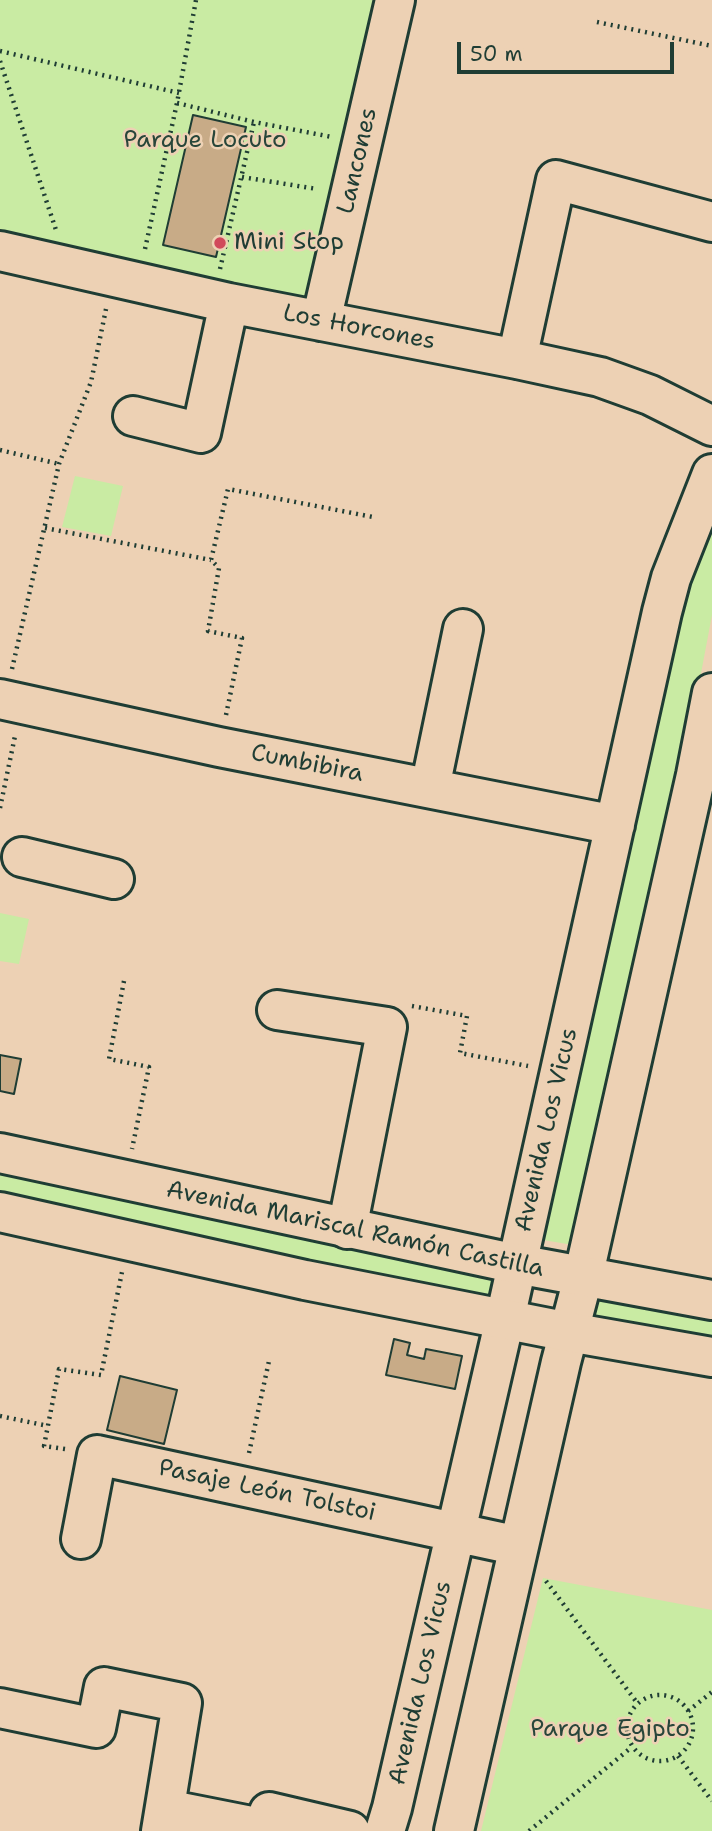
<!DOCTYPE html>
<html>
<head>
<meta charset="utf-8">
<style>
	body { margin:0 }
	#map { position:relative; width:712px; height:1831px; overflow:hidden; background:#edd1b4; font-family:"Shantell Sans",sans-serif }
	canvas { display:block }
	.scale { position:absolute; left:457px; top:42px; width:217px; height:32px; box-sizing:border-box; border:4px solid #1f3d34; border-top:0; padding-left:9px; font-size:21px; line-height:24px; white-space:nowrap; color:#1f3d34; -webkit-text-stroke:5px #edd1b4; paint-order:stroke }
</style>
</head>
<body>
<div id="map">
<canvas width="712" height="1831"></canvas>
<div class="scale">50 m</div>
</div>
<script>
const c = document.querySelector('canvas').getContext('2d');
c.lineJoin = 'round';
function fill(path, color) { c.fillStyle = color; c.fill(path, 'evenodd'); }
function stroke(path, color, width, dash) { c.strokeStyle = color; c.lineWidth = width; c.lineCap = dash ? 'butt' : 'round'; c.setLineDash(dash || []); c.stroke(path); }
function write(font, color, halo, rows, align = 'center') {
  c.font = font + ' "Shantell Sans",sans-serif'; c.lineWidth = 5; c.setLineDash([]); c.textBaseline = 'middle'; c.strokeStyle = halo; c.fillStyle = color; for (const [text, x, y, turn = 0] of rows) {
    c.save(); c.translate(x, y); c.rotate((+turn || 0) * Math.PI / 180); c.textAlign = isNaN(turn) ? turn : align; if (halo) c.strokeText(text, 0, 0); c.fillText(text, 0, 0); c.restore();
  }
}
fill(new Path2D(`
	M0,0H381L312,311L0,239Z
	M75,476L123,486L111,536L62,527Z
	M712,522V615L686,753L573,1245L537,1239L684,597Z
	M0,913L29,919L19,964L0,961Z
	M0,1163L504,1271L495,1307L0,1204Z
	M597,1295L712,1314V1341L592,1321Z
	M543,1578L712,1610V1831H481Z`), '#c9eba3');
const building = new Path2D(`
	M193,115L246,127L216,257L163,245Z
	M0,1055L21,1059L14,1094L0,1091Z
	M394,1339L410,1343L407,1355L424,1359L426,1349L462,1356L455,1389L386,1375Z
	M120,1376L177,1390L164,1444L107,1430Z`);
fill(building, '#c8ab87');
stroke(building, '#1f3d34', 2);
const minor = new Path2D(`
	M0,251L229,303L517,359L600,377L650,395L712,426
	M321,321L395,0
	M517,359L556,180L712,222
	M133,416L201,433L229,303
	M0,699L219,747L615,825
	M430,788L463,629
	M22,857L114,879
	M277,1010L387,1027L347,1229
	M81,1539L97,1455L519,1546
	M0,1708L96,1728L104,1687L182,1703L161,1831
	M165,1809L266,1829L269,1812L350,1831
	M385,1831L392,1808L505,1319L662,612L671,578L712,474
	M454,1831L561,1362L583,1278L696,775L712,693`);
const major = new Path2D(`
	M0,1153L517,1264L712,1300
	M0,1212L305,1280L569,1332L712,1357`);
stroke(minor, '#1f3d34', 44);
stroke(major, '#1f3d34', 44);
stroke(new Path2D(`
	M597,22L712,46
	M0,51L179,93
	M0,61L56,230
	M177,103L254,122L332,137
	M242,177L317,189
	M145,249L177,103L196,0
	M220,269L254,122
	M0,450L59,464
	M45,528L211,560
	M12,669L59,464L91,382L106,309
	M226,715L242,638L208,631L219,568L211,560L228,489L373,517
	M0,808L15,736
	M124,981L109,1059L149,1067L132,1149
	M412,1006L467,1016L460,1053L528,1066
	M0,1416L48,1426
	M65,1449L44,1446L59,1369L101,1375L122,1272
	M249,1453L269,1361
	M546,1581L638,1704
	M627 1728a33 33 0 1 1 66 0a33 33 0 1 1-66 0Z
	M688,1711L712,1692
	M678,1756L712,1801
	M529,1831L632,1747`), '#1f3d34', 4.5, [2, 5]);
stroke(minor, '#edd1b4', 38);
stroke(major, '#edd1b4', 38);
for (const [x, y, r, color] of [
	[220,243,7,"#d1495b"]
]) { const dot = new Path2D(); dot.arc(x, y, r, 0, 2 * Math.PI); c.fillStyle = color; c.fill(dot); stroke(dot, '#edd1b4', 2.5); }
write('24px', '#28463a', '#edd1b4', [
	["Parque Locuto",205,141],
	["Parque Egipto",610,1730]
]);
write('24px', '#1f3d34', '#edd1b4', [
	["Lancones",358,161,-77],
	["Los Horcones",359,328,11],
	["Cumbibira",307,764,11],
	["Avenida Los Vicus",547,1130,-77],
	["Avenida Mariscal Ramón Castilla",355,1230,12],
	["Pasaje León Tolstoi",267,1491,12],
	["Avenida Los Vicus",421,1683,-77]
]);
write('24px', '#1f3d34', '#edd1b4', [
	["Mini Stop",234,243]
], 'left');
</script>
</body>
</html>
